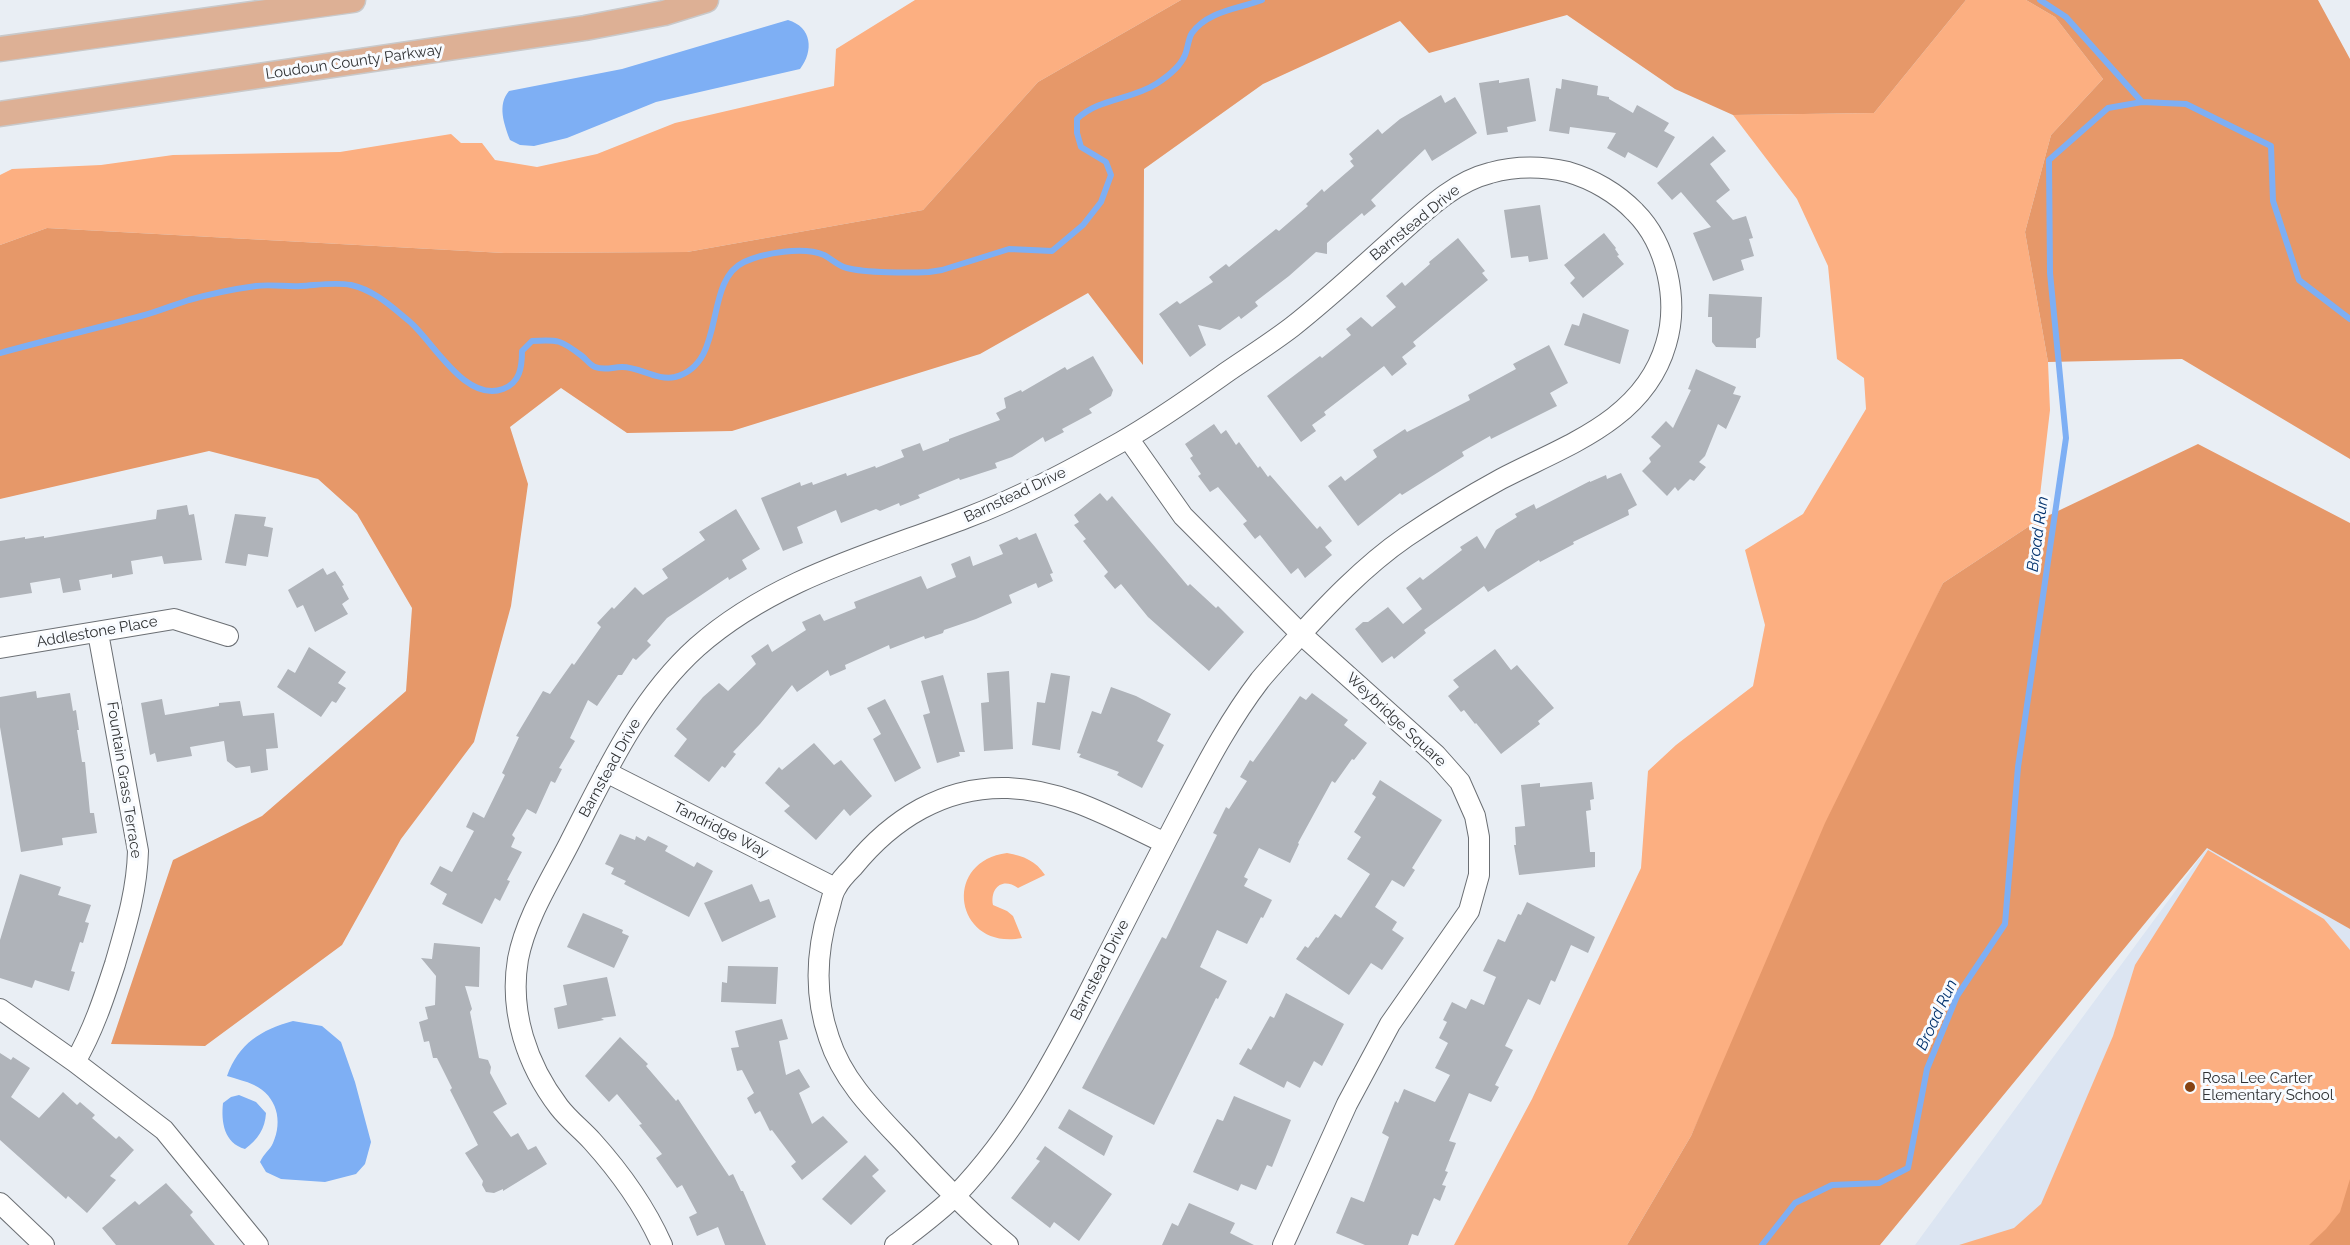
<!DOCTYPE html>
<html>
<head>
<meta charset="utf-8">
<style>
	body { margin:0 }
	canvas { display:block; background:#e9eef4 }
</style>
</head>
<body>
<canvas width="2350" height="1245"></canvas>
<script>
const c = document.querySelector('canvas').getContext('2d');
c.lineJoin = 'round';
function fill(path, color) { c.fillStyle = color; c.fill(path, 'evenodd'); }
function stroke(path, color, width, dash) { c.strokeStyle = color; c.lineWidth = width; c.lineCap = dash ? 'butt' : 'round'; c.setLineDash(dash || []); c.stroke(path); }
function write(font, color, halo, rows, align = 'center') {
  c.font = font + ' Raleway,sans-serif'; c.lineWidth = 6; c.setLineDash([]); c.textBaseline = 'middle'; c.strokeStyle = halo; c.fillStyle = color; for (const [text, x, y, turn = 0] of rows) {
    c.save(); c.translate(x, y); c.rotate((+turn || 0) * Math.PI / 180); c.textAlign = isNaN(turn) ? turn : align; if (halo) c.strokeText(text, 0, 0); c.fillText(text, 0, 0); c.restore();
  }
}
fill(new Path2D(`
	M2207,848L2350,929V1245H1915Z`), '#dce5f2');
fill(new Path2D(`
	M915,0H1181L1038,82L923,210L687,252L504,253L47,228L0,245V175L12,169L101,165L173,155L340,152L451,134L461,143H482L495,160L537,167L597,154L675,123L834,86L836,49Z
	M1966,0H2026L2055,17L2103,79L2051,135L2025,232L2048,362L2050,410L2037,521L1943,583L1691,1136L1627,1245H1454L1532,1099L1641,868L1648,771L1676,745L1753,686L1765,625L1745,550L1803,514L1866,409L1864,378L1837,359L1828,266L1797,199L1733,115L1874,113Z
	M2208,850L2324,919L2350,950V1245H1959L2014,1228L2041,1204L2113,1036L2135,965Z
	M1007,853C1024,856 1036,861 1045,875L1018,888C1003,877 990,887 993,905L1007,911L1013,916L1022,938C956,951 940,862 1007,853Z`), '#fcaf81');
fill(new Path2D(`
	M1181,0H1966L1874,113L1733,115L1675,89L1567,15L1429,53L1400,21L1263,84L1144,169L1143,365L1088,293L980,354L732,431L627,433L561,388L510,427L528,484L511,606L474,742L401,839L342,945L205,1046L111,1044L173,860L262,816L406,691L412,608L357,514L318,479L209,451L0,499V245L47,228L504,253L687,252L923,210L1038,82Z
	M2026,0H2318L2350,59V459L2182,359L2048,362L2025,232L2051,135L2103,79L2055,17Z
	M2198,444L2350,523V929L2207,848L1880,1245H1627L1691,1136L1825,823L1943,583L2037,521Z
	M2350,1179V1245H2309L2326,1229L2340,1212Z`), '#e69869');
fill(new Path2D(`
	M788,20C812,27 814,51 800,69L656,102L567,138L534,146L520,145L510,140C504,124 497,105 509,91L622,69Z
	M293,1021L322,1026L341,1042L355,1082L371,1142L365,1164L356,1174L325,1182L281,1179L266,1172L260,1162C264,1153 270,1150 273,1143C283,1121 277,1096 254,1085C246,1081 236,1079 227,1076C239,1043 261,1030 293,1021Z
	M239,1095L256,1102L266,1113C265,1129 258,1139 245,1149C224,1143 221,1122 223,1103L231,1097Z`), '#7eaff4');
stroke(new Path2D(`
	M2040,0L2066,17L2142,102
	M0,353C47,340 94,329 141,316C157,312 173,305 189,300C210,294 234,289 256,286C271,284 286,287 301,286C318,285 335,282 351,285C374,290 392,307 409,321C433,341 465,403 503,389C520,383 522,367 522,351L532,341C558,339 561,340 582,356C586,359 590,365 595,367C605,371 612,367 622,367C640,367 657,381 675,377C728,363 702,282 744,262C764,253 803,246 824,255C832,259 838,266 847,268C865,273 910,273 929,272L942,270L1009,249L1052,251L1083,225L1101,202L1111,175L1106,162L1081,147L1077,133V119C1099,98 1131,100 1156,84C1167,77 1180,67 1185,55C1188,48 1188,39 1192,33C1208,11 1238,9 1262,0
	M1762,1245L1795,1203L1832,1185L1879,1183L1908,1168L1927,1069L1957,996L2005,924L2018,767L2066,438L2050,273L2049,160L2108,108L2142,102L2186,104L2271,146L2273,201L2299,280L2350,319`), '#7eaff4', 6);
fill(new Path2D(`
	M1529,78L1536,121L1507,127L1508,132L1487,135L1479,83L1499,80V83Z
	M1562,79L1598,86L1597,95L1609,97V99L1633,113L1637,105L1669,123L1664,131L1675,137L1657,168L1628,152L1625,158L1607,148L1616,133L1570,127L1569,134L1549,131L1556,88L1561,89Z
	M1441,95L1445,103L1455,97L1477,133L1432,161L1425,149L1371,200L1376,206L1364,216L1362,213L1327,243V254L1316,252L1289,276L1255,302L1258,306L1241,319L1239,316L1220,330L1198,325L1206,345L1190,357L1159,314L1177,301L1180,304L1213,282L1209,277L1226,264L1229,267L1276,229L1279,231L1308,206L1306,204L1322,189L1324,192L1354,166L1350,161L1353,159L1349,154L1378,129L1382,134L1400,119Z
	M1713,136L1726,151L1710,164L1730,190L1716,201L1733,220L1746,216L1753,238L1749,239L1754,256L1741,260L1744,270L1713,281L1693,233L1711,227L1681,192L1672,200L1657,183Z
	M1540,205L1548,259L1529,262L1528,256L1511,258L1504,210Z
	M1604,233L1616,248L1615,249L1619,255L1617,256L1624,264L1583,298L1570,283L1575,278L1564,265Z
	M1458,238L1485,271L1482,273L1488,280L1413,342L1416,346L1402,357L1407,364L1392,376L1384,366L1324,412L1326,415L1312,425L1316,431L1301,442L1267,396L1320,356L1322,358L1351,335L1346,329L1361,317L1372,327L1396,307L1386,296L1402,282L1405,286L1430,264L1429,262Z
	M1709,294L1762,297L1760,337L1756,339V348L1716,347L1712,342V317H1708Z
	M1583,313L1629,330L1620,364L1564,345L1572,324L1579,326Z
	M1549,345L1568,383L1550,393L1557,406L1491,439L1490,436L1462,452L1464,456L1402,495L1400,493L1358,526L1328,486L1341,476L1345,481L1377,457L1373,450L1405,429L1407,432L1470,400L1468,395L1516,369L1513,364Z
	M1093,356L1113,390L1111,396L1089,409L1092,413L1062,429L1064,432L1045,442L1043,437L1012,457L995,463L997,468L960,480L959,478L918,495L920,498L900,506L899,503L880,511L876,509L841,523L836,510L797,527L803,543L783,551L761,498L800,482L801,486L812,482L813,485L846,473L847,476L875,466L876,468L904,457L901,450L920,443L923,451L949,441V439L1000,420L996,413L1006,408L1004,398L1021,390L1022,392L1065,367L1067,370Z
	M1696,369L1736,387L1733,394L1741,396L1726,429L1718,424L1705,456L1699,462L1706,467L1694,481L1690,479L1678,491L1675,487L1667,496L1642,471L1651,462L1649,458L1661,446L1651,437L1666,421L1673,428L1691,390L1688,389Z
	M1214,424L1221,434L1226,430L1236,445L1239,442L1258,468L1260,466L1268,477L1270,475L1317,529L1320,526L1332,541L1325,547L1332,555L1305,578L1298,568L1291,574L1260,535L1255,539L1243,524L1247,521L1218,487L1210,492L1198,476L1201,474L1190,458L1193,456L1185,444Z
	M1621,473L1637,505L1628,510L1629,515L1573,542L1574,544L1540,562L1539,560L1488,592L1484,586L1424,630L1426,633L1394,659L1392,656L1382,663L1355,629L1363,622H1368L1388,607L1403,624L1422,609L1406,588L1420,577L1423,580L1462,550L1460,547L1477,536L1485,549L1496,530L1517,517L1515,514L1534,504L1536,509L1590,481V482L1606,475L1607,479Z
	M1100,493L1107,501L1112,496L1188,586L1190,584L1216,608L1218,606L1244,632L1209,671L1148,617L1121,584L1115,589L1104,576L1108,572L1083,541L1086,539L1074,525L1079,522L1074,515Z
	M187,505L189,515L194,514L202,560L164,564L162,556L131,561L133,574L112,578V574L79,580L81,590L63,593L60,578L30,583L32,593L0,598V541L25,537V539L44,536V538L156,519L157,510Z
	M736,509L760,549L742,560L747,569L729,580L728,577L667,618L647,641L651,645L636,660L633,658L622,675H618L597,706L588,700L570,738L575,741L559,768L562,769L555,783L551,781L536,814L527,809L512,835L515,838L511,847L522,852L507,880L510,881L500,901L495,898L482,924L442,904L447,894L430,884L440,866L452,872L474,831L466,827L473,812L484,818L505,775L502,773L519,737L516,736L543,691L550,694L572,663L574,665L601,627L597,623L612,607L614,609L635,587L643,595L668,578L662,569L705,540L699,532Z
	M235,514L266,517L264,526L273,528L268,557L248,554L246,566L225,563Z
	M1036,533L1053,573L1050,574L1053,581L1038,588L1036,583L1009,595L1012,603L976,619L944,630L943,633L925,639L924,636L890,649L889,645L845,665L846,669L830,676L828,670L797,692L792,685L760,724L733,752L736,754L725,768L722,766L709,782L674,756L687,739L676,729L703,697L719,683L728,691L756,664L751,656L768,644L772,652L806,630L802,622L820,614L824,621L856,608L854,602L921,576L927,589L956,577L951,564L970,556L973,566L1003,554L999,545L1017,537L1019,540Z
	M323,568L327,575L335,571L344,585L342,586L349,599L342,604L348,614L315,632L303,605L297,608L288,590Z
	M309,647L346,672L338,683L346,688L336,703L332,701L321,717L277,687L288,669L295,673Z
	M1495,649L1511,670L1517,665L1554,708L1538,721L1540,724L1501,754L1476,723L1475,724L1464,710L1461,712L1448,696L1459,687L1453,680Z
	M1009,671L1013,749L984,751L981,703L989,702L987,673Z
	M1051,673L1070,676L1060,750L1032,745L1037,702L1045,703Z
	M943,675L965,752H959L960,756L937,763L923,715L930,713L921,681Z
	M1111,687L1136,696L1171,714L1157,741L1164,745L1142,788L1117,775L1119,772L1079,757L1081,754L1077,753L1092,711L1101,714Z
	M36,691L37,698L70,693L73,711L76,710L79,730H77L82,762H85L90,813H94L97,833L62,838L63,845L21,852L0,727V697Z
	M1312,693L1348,720L1344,725L1367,743L1354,760L1352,759L1335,783L1332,781L1298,843L1299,844L1290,863L1259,848L1244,877L1248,879L1244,886L1272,900L1263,918L1261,917L1247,944L1217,930L1200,967L1227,981L1218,999L1216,998L1154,1125L1082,1088L1162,937L1166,939L1217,835L1213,833L1226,807L1229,809L1247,781L1240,777L1250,760L1253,762L1300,696L1306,700Z
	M162,699L165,715L219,706V703L240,701L243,716L274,713L278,748L266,749L268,770L251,773L250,766L236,768L227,761L224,741L190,747L192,756L157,762L155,753L150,755L141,703Z
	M885,699L921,768L895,782L873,739L881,734L867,708Z
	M814,743L834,765L841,760L872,796L850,816L844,809L816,840L784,811L790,806L765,783L779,767L782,770Z
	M1380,780L1442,820L1412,868L1415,870L1404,887L1392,880L1375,907L1397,922L1392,930L1404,938L1382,970L1371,963L1349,995L1296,959L1305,946L1308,948L1316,937L1318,938L1335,914L1341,918L1370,874L1347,859L1361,837L1354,832L1376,797L1372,794Z
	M1592,782L1594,799L1590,800L1591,810L1586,811L1590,852H1595V867L1519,875L1514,845H1516L1515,827L1525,826L1521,785L1540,783V787Z
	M620,834L635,840L636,836L645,841L648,836L668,846L665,851L694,867L697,862L713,871L689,917L624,884L626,881L611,874L614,868L605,864Z
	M20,874L61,887L58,895L91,905L85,922L89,923L83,943L80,942L71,971L75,972L69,991L35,980L32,988L0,978V940Z
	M752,884L760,902L769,899L776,917L722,942L704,903Z
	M1527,902L1595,937L1588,953L1571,945L1555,982L1551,980L1540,1005L1528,999L1505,1046L1513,1050L1495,1085L1499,1087L1491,1102L1469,1093L1449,1141L1456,1143L1445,1171L1448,1172L1442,1185L1446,1186L1440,1201L1434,1198L1418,1236L1412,1234L1408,1245H1365L1336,1233L1351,1197L1364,1202L1389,1137L1382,1133L1395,1101L1398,1103L1404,1089L1435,1102L1450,1075L1435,1068L1448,1043L1439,1038L1447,1022L1443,1020L1452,1002L1466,1009L1471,999L1484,1005L1496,977L1483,971L1498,939L1505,942L1518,914L1521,915Z
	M583,913L623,930L622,933L629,936L614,968L567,947Z
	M434,943L480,947L479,987L465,986L472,1009L470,1012L479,1058L488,1060L491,1067L490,1073L507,1104L493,1112L511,1137L518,1133L528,1150L536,1146L547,1164L503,1191V1189L494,1193L486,1192L482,1185L483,1181L465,1153L478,1145L450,1090L452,1088L437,1058H433L429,1041L424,1042L419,1022L428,1019L425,1007L435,1005L436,976L421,958L432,959Z
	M728,966L778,967L776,1004L721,1002L722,982L727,983Z
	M607,977L616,1016L601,1018L604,1020L558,1029L554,1008L567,1005L563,985Z
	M1286,993L1344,1024L1322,1066L1314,1061L1300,1088L1287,1081L1284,1088L1239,1064L1248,1048L1251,1050L1270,1016L1274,1018Z
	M782,1019L788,1039L779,1041L786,1075L799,1069L810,1087L799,1093L812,1124L823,1116L848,1142L802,1180L791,1166L796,1162L772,1130L770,1131L760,1111L755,1114L747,1098L754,1093L742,1070L737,1071L731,1048L739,1047L735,1031Z
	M620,1037L648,1064L646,1066L676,1101L678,1099L729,1176L733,1174L741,1191H743L766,1245H725L718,1227L697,1236L689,1217L697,1213L682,1185L677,1188L656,1158L662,1154L639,1125L642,1124L617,1094L609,1102L585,1076Z
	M0,1053L11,1060L13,1057L30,1068L11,1097L39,1118L63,1092L77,1105L80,1102L95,1115L92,1118L116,1139L119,1136L134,1150L110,1176L116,1180L87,1213L68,1196L66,1199L0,1140Z
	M1234,1096L1291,1120L1272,1167L1267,1165L1256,1190L1241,1184L1238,1191L1193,1172L1217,1119L1223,1121Z
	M1069,1109L1113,1136L1104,1156L1058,1128Z
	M1045,1146L1112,1194L1079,1241L1054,1222L1050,1228L1011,1198L1040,1161L1036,1159Z
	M865,1155L879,1170L872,1176L886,1191L851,1225L822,1199Z
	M166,1183L193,1212L190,1215L215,1245H116L102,1228L135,1201L139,1205Z
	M1189,1203L1235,1223L1230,1233L1254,1245H1162L1172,1223L1178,1226Z`), '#afb3b9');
const minor = new Path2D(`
	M1128,438L1183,516L1301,634L1436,755L1460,782L1475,816L1479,837V875L1469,911L1390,1024L1347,1104L1283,1245
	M0,648L174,619L228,636
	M606,772L835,888
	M0,1009L75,1062L164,1130L258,1245
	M75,1062C93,1031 104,998 115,964C126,926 137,891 138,851L98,633
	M0,1203L44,1245
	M662,1245C645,1207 620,1172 592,1141C581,1129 569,1120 559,1107C527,1065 509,1012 518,959C526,918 550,881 569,844C605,774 638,700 697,647C774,579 872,554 966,518C1019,498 1071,470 1121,442C1158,421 1193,396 1227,372C1249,357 1271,343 1292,327C1329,298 1364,265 1399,234C1426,210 1454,182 1490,173C1515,166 1542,166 1568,172C1592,179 1617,193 1635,212C1667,244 1679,301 1666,344C1644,421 1564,446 1501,479C1468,497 1437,516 1406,537C1364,566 1326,606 1292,644C1281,656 1270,668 1260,680C1231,718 1209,759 1187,801C1155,862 1124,923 1093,984C1055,1059 1015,1134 956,1195C938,1213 916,1229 895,1245
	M1008,1245C972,1215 940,1182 908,1147C877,1114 843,1082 829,1038C814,995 816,952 829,909C831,903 832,894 836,888C840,880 847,873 853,867C892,819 944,786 1008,788C1065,790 1114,819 1165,843`);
const major = new Path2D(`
	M0,49L353,0
	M0,114L585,28L664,13L706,0`);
stroke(minor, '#6b6f74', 22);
stroke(major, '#c9c9ca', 27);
stroke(minor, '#fff', 20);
stroke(major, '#ddb095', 24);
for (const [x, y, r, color] of [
	[2190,1087,6,"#864313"]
]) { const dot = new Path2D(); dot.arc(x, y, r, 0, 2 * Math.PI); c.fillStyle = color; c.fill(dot); stroke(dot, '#f8fbff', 2); }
write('15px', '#2f3133', '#f8fbff', [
	["Loudoun County Parkway",354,62,-8],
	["Barnstead Drive",1415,223,-39],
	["Barnstead Drive",1015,495,-25],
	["Addlestone Place",97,632,-10],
	["Weybridge Square",1396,720,43],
	["Barnstead Drive",610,768,-61],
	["Fountain Grass Terrace",124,780,81],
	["Tandridge Way",721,830,27],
	["Barnstead Drive",1100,970,-63]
]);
write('15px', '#2f3133', '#f8fbff', [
	["Rosa Lee Carter",2202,1078],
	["Elementary School",2202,1095]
], 'left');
write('italic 16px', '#00316c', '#f8fbff', [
	["Broad Run",2038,534,-82],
	["Broad Run",1937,1015,-65]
]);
</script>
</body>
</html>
